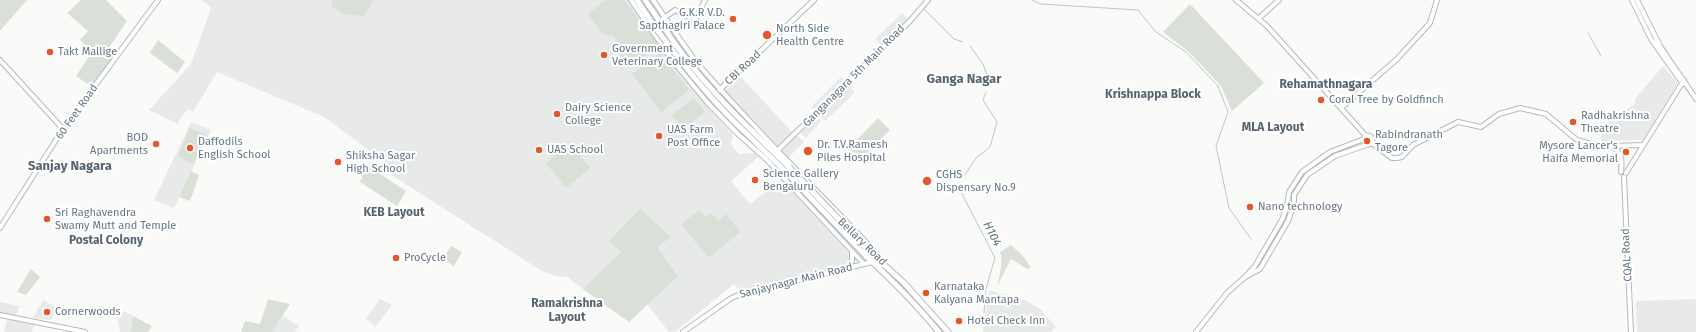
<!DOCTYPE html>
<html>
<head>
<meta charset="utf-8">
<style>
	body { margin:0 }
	canvas { display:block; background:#fafaf8 }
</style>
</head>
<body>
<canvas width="1696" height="332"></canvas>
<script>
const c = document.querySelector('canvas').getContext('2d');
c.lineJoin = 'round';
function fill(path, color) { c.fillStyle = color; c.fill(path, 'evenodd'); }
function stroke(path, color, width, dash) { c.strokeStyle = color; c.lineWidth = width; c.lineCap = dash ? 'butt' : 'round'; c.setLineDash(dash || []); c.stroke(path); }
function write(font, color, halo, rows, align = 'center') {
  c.font = font + ' "Fira Sans",sans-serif'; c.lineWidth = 4; c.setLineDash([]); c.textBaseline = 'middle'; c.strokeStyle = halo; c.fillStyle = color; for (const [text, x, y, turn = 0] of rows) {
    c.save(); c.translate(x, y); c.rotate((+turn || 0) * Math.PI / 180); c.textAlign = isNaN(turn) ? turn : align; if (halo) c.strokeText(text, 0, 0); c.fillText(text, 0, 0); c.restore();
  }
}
fill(new Path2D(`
	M202,0H627L686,82L733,134L731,145L739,154L755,153L758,157L731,181L750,204L781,180L851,255L845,266L741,292L734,284L675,332H669L647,304L629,322L567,277L555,276L542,271L385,171L389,165L324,117L217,72L193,112L188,109L181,117L178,124L149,110L191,64L211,8Z
	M902,13L909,20L882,46L875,39Z
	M1663,66L1678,83L1643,140L1601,141V127L1635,104V99Z
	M740,76L793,133L779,147L725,91Z
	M841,77L845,82L815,112L811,107Z
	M848,85L855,92L825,121L819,114Z
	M816,117L821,121L806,138L800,133Z
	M191,122L211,130L174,208L154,200Z
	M797,135L804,142L788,158L782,151Z
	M989,290L1027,301L1041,310L1056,327L1051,332H983Z
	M380,299L392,305L375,327L366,318Z
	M1696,299V332H1637L1636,301Z
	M43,300L58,308L51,320L33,318Z
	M0,302L20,306L16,315L0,312Z
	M124,311L133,316L131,332H120L118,321Z
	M283,316L299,326L295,332H272Z
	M7,319L34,325L32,332H4Z`), '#e8e9e9');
fill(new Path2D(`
	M0,0H27L0,31Z
	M81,0H106L127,21L106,52L112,59L92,87L76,76L93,51L80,40L88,31L67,13Z
	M332,0H373L368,11L363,16L344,14L332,6Z
	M605,0H624L659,45L630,68L616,49L615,46L616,41L614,36L603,34L588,14Z
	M1190,4L1264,83L1232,111L1221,86L1188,51L1163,32Z
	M158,40L185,62L177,73L150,53Z
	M660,53L689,90L661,112L632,74Z
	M694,98L705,112L683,129L672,115Z
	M878,118L890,130L861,159L849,148Z
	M190,128L206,135L193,164L178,157Z
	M570,143L590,168L566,188L546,163Z
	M366,165L406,191L397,206L360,182Z
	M191,171L199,175L190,201L179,197Z
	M640,209L671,237L657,247L678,276L629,322L583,289L621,252L609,241Z
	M699,210L705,217L711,213L718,221L726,214L740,232L710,257L707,256L681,224Z
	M1011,245L1023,256L1031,268L1027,269L1011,259L998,285C999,273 1004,263 1000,252Z
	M451,246L462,252L454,266L443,259Z
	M31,269L40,277L26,295L17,292Z
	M268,299L290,304L272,332H241L245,321L260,324Z
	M133,316L152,326L148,332H131Z`), '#dadfd7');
stroke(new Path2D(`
	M1032,0L1040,4L1138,10L1156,32L1186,52L1218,86L1228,112L1216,146L1229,208L1251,239
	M924,9L954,39L963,42
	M1588,33L1601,56
	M970,46L983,64L989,81
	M965,175L976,158L990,147L997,122L983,100L986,92
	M959,188L995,258L986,289L984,313`), '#bbc7cb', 1);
const secondary = new Path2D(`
	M631,0L673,61L707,102L738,134L766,159L864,264
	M653,0C670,24 685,49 704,71C760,135 821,194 879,256L882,262
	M1236,0L1267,26L1366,136
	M1632,0L1651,39L1683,84
	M1637,0L1660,46L1696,99
	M1259,18L1279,0
	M660,21L675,10L695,20L705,0
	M0,60L63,129
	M714,95L814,0
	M1341,108L1397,59L1430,23L1437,0
	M1363.5 140a4.5 4.5 0 1 1 9 0a4.5 4.5 0 1 1-9 0Z
	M1373,142V144L1392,158H1397L1402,157L1413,145L1458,122L1481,127L1499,114L1520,108L1546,114L1577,140L1594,145L1610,146L1643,145
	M1612,147C1623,152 1622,162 1621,172
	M776,152L910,21L928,0
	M1626,173L1684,80
	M1624,177L1631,332
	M0,228L63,129L158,0
	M847,268L852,261V251
	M1245,277L1260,269L1288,221L1294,204V195L1307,175L1335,156L1369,144
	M0,315L85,332
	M683,332L730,299L738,295L872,262
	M1196,332L1227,293L1245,277L1255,266L1283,218L1288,201L1289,192L1302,172L1330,152L1364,139`);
const highway = new Path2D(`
	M637,0L655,27
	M645,0L663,26
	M752,131L789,167
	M748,135L785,171
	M870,252L904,283L948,332
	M866,256C892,280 916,304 939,332`);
stroke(secondary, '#b3babf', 6);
stroke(highway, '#b4b9bd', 7);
stroke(secondary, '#fff', 4);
stroke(highway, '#fff', 5);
const highwayBridge = new Path2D(`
	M663,26C688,65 719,99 752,131
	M655,27C683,65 713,103 748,135
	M789,167L870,252
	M785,171L866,256`);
stroke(highwayBridge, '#b4b9bd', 7, []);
stroke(highwayBridge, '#fff', 5);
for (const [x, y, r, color] of [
	[733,19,4,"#e4572e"],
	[767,35,5,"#e4572e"],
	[50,52,4,"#e4572e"],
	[604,55,4,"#e4572e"],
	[1321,100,4,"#e4572e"],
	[557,114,4,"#e4572e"],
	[1573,122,4,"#e4572e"],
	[659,136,4,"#e4572e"],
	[1367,141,4,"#e4572e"],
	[156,144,4,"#e4572e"],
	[190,148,4,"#e4572e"],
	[539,150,4,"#e4572e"],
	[808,151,5,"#e4572e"],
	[1626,152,4,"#e4572e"],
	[338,162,4,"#e4572e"],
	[755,180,4,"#e4572e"],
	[927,181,5,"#e4572e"],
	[1250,207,4,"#e4572e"],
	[47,219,4,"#e4572e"],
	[396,258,4,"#e4572e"],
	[926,293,4,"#e4572e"],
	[47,312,4,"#e4572e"],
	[959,321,4,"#e4572e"]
]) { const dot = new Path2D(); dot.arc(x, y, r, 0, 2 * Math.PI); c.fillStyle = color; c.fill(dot); stroke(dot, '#fff', 1.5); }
write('11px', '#657683', '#fff', [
	["G.K.R V.D.",725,13,"right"],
	["Sapthagiri Palace",725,26,"right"],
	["North Side",776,29],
	["Health Centre",776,42],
	["Government",612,49],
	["Veterinary College",612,62],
	["Takt Mallige",58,52],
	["Coral Tree by Goldfinch",1329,100],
	["Dairy Science",565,108],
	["College",565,121],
	["Radhakrishna",1581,116],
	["Theatre",1581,129],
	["UAS Farm",667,130],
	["Post Office",667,143],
	["Rabindranath",1375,135],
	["Tagore",1375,148],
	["BOD",148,138,"right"],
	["Apartments",148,151,"right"],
	["Daffodils",198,142],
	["English School",198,155],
	["Dr. T.V.Ramesh",817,145],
	["Piles Hospital",817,158],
	["Mysore Lancer's",1618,146,"right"],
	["Haifa Memorial",1618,159,"right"],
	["UAS School",547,150],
	["Shiksha Sagar",346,156],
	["High School",346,169],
	["Science Gallery",763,174],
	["Bengaluru",763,187],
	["CGHS",936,175],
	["Dispensary No.9",936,188],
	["Nano technology",1258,207],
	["Sri Raghavendra",55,213],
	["Swamy Mutt and Temple",55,226],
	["ProCycle",404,258],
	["Karnataka",934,287],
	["Kalyana Mantapa",934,300],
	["Cornerwoods",55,312],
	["Hotel Check Inn",967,321]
], 'left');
write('11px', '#657683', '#fff', [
	["CBI Road",743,68,-43],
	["Ganganagara 5th Main Road",854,76,-45],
	["60 Feet Road",77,112,-55],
	["Bellary Road",862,242,44],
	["CQAL Road",1627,255,-93],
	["Sanjaynagar Main Road",796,281,-14]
]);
write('bold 12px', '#57646e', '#fff', [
	["Rehamathnagara",1326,85],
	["Krishnappa Block",1153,95],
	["MLA Layout",1273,128],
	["KEB Layout",394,213],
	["Postal Colony",106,241],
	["Ramakrishna",567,304],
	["Layout",567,318]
]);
write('italic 12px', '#60757c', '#fff', [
	["H104",992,234,63]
]);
write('bold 13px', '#57646e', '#fff', [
	["Ganga Nagar",964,79],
	["Sanjay Nagara",70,166]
]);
</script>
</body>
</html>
